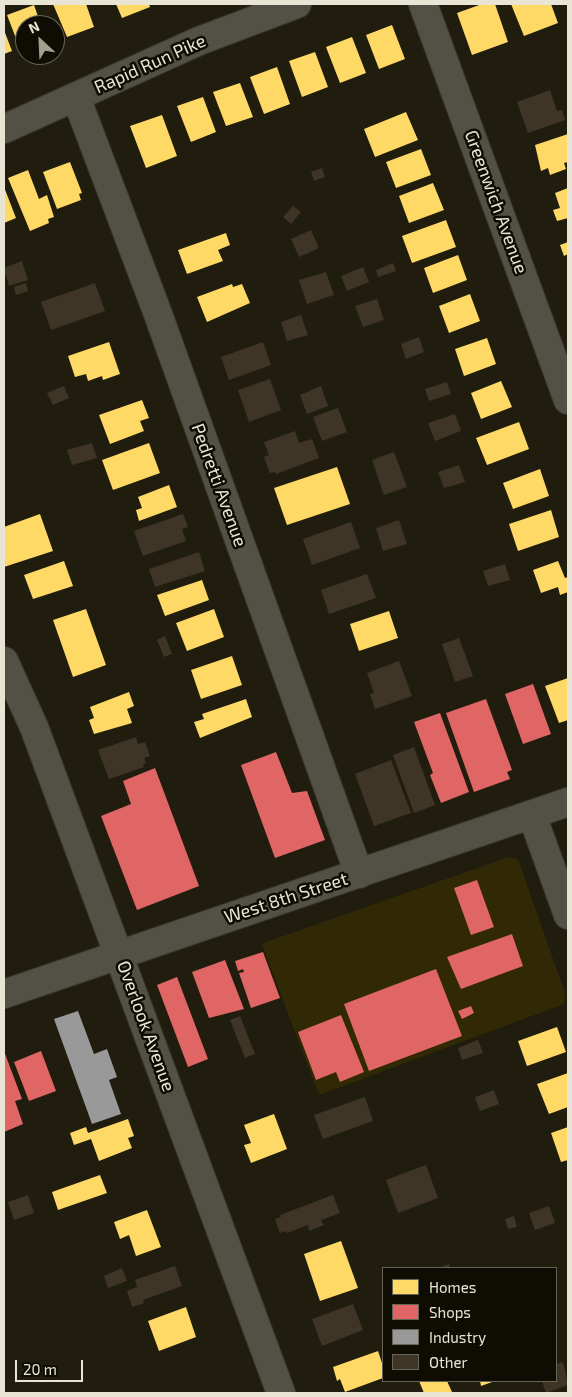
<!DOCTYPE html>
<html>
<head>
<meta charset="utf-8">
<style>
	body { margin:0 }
	#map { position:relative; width:572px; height:1397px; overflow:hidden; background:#211d0e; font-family:"Exo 2",sans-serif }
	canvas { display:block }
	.frame { position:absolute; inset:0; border:5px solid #e9e5d5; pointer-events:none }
	.legend { position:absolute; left:382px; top:1267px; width:175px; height:115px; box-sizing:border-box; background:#0f0c03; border:1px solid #666357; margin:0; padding:6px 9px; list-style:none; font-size:15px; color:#e9e5d5 }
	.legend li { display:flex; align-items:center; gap:10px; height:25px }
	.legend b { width:25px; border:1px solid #666357 }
	.north { position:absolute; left:15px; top:15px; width:50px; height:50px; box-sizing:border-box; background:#0f0c03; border:1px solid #666357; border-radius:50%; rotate:335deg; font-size:14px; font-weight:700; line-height:20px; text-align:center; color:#e9e5d5 }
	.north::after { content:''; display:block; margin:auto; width:18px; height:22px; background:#a39f8f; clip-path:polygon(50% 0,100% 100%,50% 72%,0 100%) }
	.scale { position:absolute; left:15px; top:1360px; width:68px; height:22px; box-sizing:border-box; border:2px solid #e9e5d5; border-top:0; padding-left:6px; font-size:15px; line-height:18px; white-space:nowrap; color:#e9e5d5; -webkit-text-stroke:4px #0f0c03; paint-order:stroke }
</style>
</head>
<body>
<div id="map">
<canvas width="572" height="1397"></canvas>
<div class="frame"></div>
<ul class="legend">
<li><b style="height:14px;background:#ffd966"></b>Homes</li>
<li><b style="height:14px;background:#e06666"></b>Shops</li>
<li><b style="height:14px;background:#999"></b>Industry</li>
<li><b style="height:14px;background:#3e3527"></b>Other</li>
</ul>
<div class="north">N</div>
<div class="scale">20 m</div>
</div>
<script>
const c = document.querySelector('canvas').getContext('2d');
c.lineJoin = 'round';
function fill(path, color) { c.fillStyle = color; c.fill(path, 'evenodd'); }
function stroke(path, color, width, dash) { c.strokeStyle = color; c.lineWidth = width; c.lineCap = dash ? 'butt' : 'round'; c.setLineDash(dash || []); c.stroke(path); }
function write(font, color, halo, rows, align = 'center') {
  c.font = font + ' "Exo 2",sans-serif'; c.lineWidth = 5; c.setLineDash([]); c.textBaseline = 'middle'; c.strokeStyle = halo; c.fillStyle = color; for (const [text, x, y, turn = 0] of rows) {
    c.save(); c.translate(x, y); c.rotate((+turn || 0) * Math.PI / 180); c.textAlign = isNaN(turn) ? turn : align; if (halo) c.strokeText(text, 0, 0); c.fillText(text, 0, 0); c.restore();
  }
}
fill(new Path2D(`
	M509,857L518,859L565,993L564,1004L319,1095L262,945L266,942Z`), '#312806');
fill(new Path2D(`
	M53,4H86L94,27L67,37Z
	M116,4H149L150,7L122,18Z
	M482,4H495L508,42L472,55L457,13Z
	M511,4H551L558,23L524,36Z
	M34,5L41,25H25V53L22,54L7,15Z
	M392,25L405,59L379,69L366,35Z
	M4,30L12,51L4,54Z
	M352,37L366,73L340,83L326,47Z
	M315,52L328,87L302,97L289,61Z
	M277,67L290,104L264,114L250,77Z
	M240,83L253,117L226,126L213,92Z
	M203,97L216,132L191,142L177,106Z
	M406,112L418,140L375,157L364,129Z
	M162,115L177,156L146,168L130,126Z
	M568,134V162L564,163L566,169L550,175L548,168L541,171L535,145Z
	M421,149L431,175L396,188L386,162Z
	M70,162L82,193L79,194L81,200L57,209L43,172Z
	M28,170L39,199L47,195L54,217L48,219L49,223L30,231L8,178Z
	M433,183L444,210L409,223L399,196Z
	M4,187L16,218L4,223Z
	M568,188V218L557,221L553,210L560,208L555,193Z
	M446,220L456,247L412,263L402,236Z
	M226,233L230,245L218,250L223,261L187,274L178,250Z
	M568,242V254L564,256L560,245Z
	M458,255L467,280L433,293L424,268Z
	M232,284L233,287L242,284L250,303L207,322L197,297Z
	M470,294L480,321L449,333L439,306Z
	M487,338L496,364L464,376L455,349Z
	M109,342L120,374L103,380L102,376L88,381L86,374L75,377L68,356Z
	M501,381L512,407L481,419L471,393Z
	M142,400L149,418L140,421L144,431L110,444L99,415Z
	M519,422L529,449L487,465L476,438Z
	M149,443L160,473L113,490L102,460Z
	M337,467L350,504L287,525L274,488Z
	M540,469L549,496L513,509L503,483Z
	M169,485L177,507L139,521L136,510L142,508L138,497Z
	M551,510L559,537L518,551L509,524Z
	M40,514L53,551L4,567V527Z
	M64,561L73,586L33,599L24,575Z
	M558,561L565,578L568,577V592L560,595L558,587L541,593L533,570Z
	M202,580L209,600L165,616L157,595Z
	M86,609L106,665L73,677L53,620Z
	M214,609L224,637L187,651L176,623Z
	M389,611L398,638L359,651L350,624Z
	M232,656L242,685L201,699L191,670Z
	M568,678V720L559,723L545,686Z
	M129,692L134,706L127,709L132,723L94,734L89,720L94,718L90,707Z
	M246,699L252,717L200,738L194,722L204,719L202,714Z
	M557,1027L566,1052L527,1066L518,1041Z
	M568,1073V1107L549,1114L537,1084Z
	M274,1114L287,1149L251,1163L244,1145L251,1143L244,1125Z
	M128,1119L134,1136L128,1138L132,1148L99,1161L91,1139L74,1145L70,1133L86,1127L88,1133Z
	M568,1127V1160L561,1162L551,1133Z
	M100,1175L107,1193L58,1210L52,1192Z
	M147,1210L161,1247L136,1256L129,1235L120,1239L114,1222Z
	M341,1241L358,1288L320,1301L304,1254Z
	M186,1307L196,1337L159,1351L148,1321Z
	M378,1351L383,1366V1378L345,1392L340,1379L337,1381L333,1367Z
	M419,1381H447L452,1392L424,1393Z
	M480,1381H495L481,1386Z`), '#ffd966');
fill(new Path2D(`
	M533,684L551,734L523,744L505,694Z
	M486,699L512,770L507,772L510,779L474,792L446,713Z
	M440,713L469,792L441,803L430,775L433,773L414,722Z
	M276,752L292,793L307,791L325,840L275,858L241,765Z
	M155,768L199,886L137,910L101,816L131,804L123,781Z
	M477,880L494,927L471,935L454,888Z
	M512,934L523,966L461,989L447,957Z
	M263,952L280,998L251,1008L239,973L244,972L243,969L238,971L235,961Z
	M225,960L244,1009L209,1018L192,972Z
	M436,969L462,1036L369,1071L344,1004Z
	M177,977L208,1059L188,1067L157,985Z
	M471,1006L474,1013L462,1019L458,1011Z
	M341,1015L364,1072L340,1082L336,1072L316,1080L298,1032Z
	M4,1051L22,1099L15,1101L23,1124L4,1132Z
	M41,1051L56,1091L29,1101L14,1062Z`), '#e06666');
fill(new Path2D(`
	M78,1011L94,1054L107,1049L117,1077L109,1080L121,1114L92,1124L54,1019Z`), '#999');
fill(new Path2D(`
	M550,90L557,111L562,110L565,120L528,133L517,102Z
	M322,168L325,177L314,181L311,172Z
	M293,206L301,212L291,224L283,217Z
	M311,230L319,248L299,257L291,239Z
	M22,261L28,280L9,286L4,268Z
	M393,263L396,271L378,277L376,270Z
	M363,267L369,282L347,291L341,276Z
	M326,272L334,295L307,304L299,280Z
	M26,283L28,291L16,295L14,287Z
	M95,283L105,311L51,330L41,302Z
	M377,299L384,320L363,327L355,306Z
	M301,315L308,335L287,341L281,322Z
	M419,337L424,352L406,359L401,344Z
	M263,342L271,365L229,380L221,357Z
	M270,379L281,410L249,422L238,390Z
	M447,382L451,394L429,401L425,389Z
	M64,386L69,398L53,405L47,393Z
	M321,386L328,406L307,414L300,395Z
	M338,408L347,432L322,441L313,417Z
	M455,414L461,431L435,441L428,423Z
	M295,431L299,443L312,439L319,458L276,474L275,472L270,473L264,457L269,455L264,442Z
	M92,443L97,458L72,465L67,450Z
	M394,452L407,487L384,495L372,460Z
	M459,465L465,482L444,488L438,472Z
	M183,514L188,527L182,529L186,541L143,556L134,531Z
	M399,520L407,544L383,551L376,528Z
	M351,522L360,548L312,565L303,539Z
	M199,552L205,571L155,587L149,569Z
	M505,564L510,580L488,586L483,571Z
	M367,574L376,598L329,614L321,590Z
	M165,636L172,654L164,657L157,640Z
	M459,638L473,676L455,682L442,644Z
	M399,661L412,696L375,709L370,694L374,693L367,673Z
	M136,737L138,744L145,742L150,756L144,758L146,763L143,764L144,767L109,779L98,750Z
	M414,747L435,805L414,813L393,755Z
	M391,760L411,813L374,826L355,774Z
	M240,1016L255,1054L245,1058L230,1020Z
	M478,1040L483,1053L462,1060L458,1048Z
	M494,1090L499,1104L480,1111L475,1097Z
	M365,1097L373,1121L323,1139L314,1115Z
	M426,1165L438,1198L398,1213L386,1180Z
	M28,1195L34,1213L14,1220L8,1202Z
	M333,1195L340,1213L321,1220L324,1225L309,1231L308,1225L287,1233L286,1231L280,1233L275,1219L281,1217L280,1215Z
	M549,1206L555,1223L535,1230L529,1213Z
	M514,1216L517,1227L508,1229L505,1219Z
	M449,1264L450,1268H438Z
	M175,1266L182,1286L143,1300L144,1303L132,1307L127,1291L137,1287L135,1280Z
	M122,1268L127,1281L108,1288L104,1276Z
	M353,1304L363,1330L322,1346L312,1319Z
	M563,1362L568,1385L546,1393L542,1381H556V1364Z`), '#3e3527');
const minor = new Path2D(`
	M423,4L568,400
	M76,97L158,314L359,874
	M4,129L199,41L297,4
	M4,661L34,727L281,1393
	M532,815L568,915
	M4,994L568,802`);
stroke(minor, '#3b392f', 30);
stroke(minor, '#535146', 28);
write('18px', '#e9e5d5', '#0f0c03', [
	["Rapid Run Pike",150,64,-24],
	["Greenwich Avenue",496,202,70],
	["Pedretti Avenue",219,485,70],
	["West 8th Street",286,898,-18],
	["Overlook Avenue",146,1026,70]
]);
</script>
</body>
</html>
